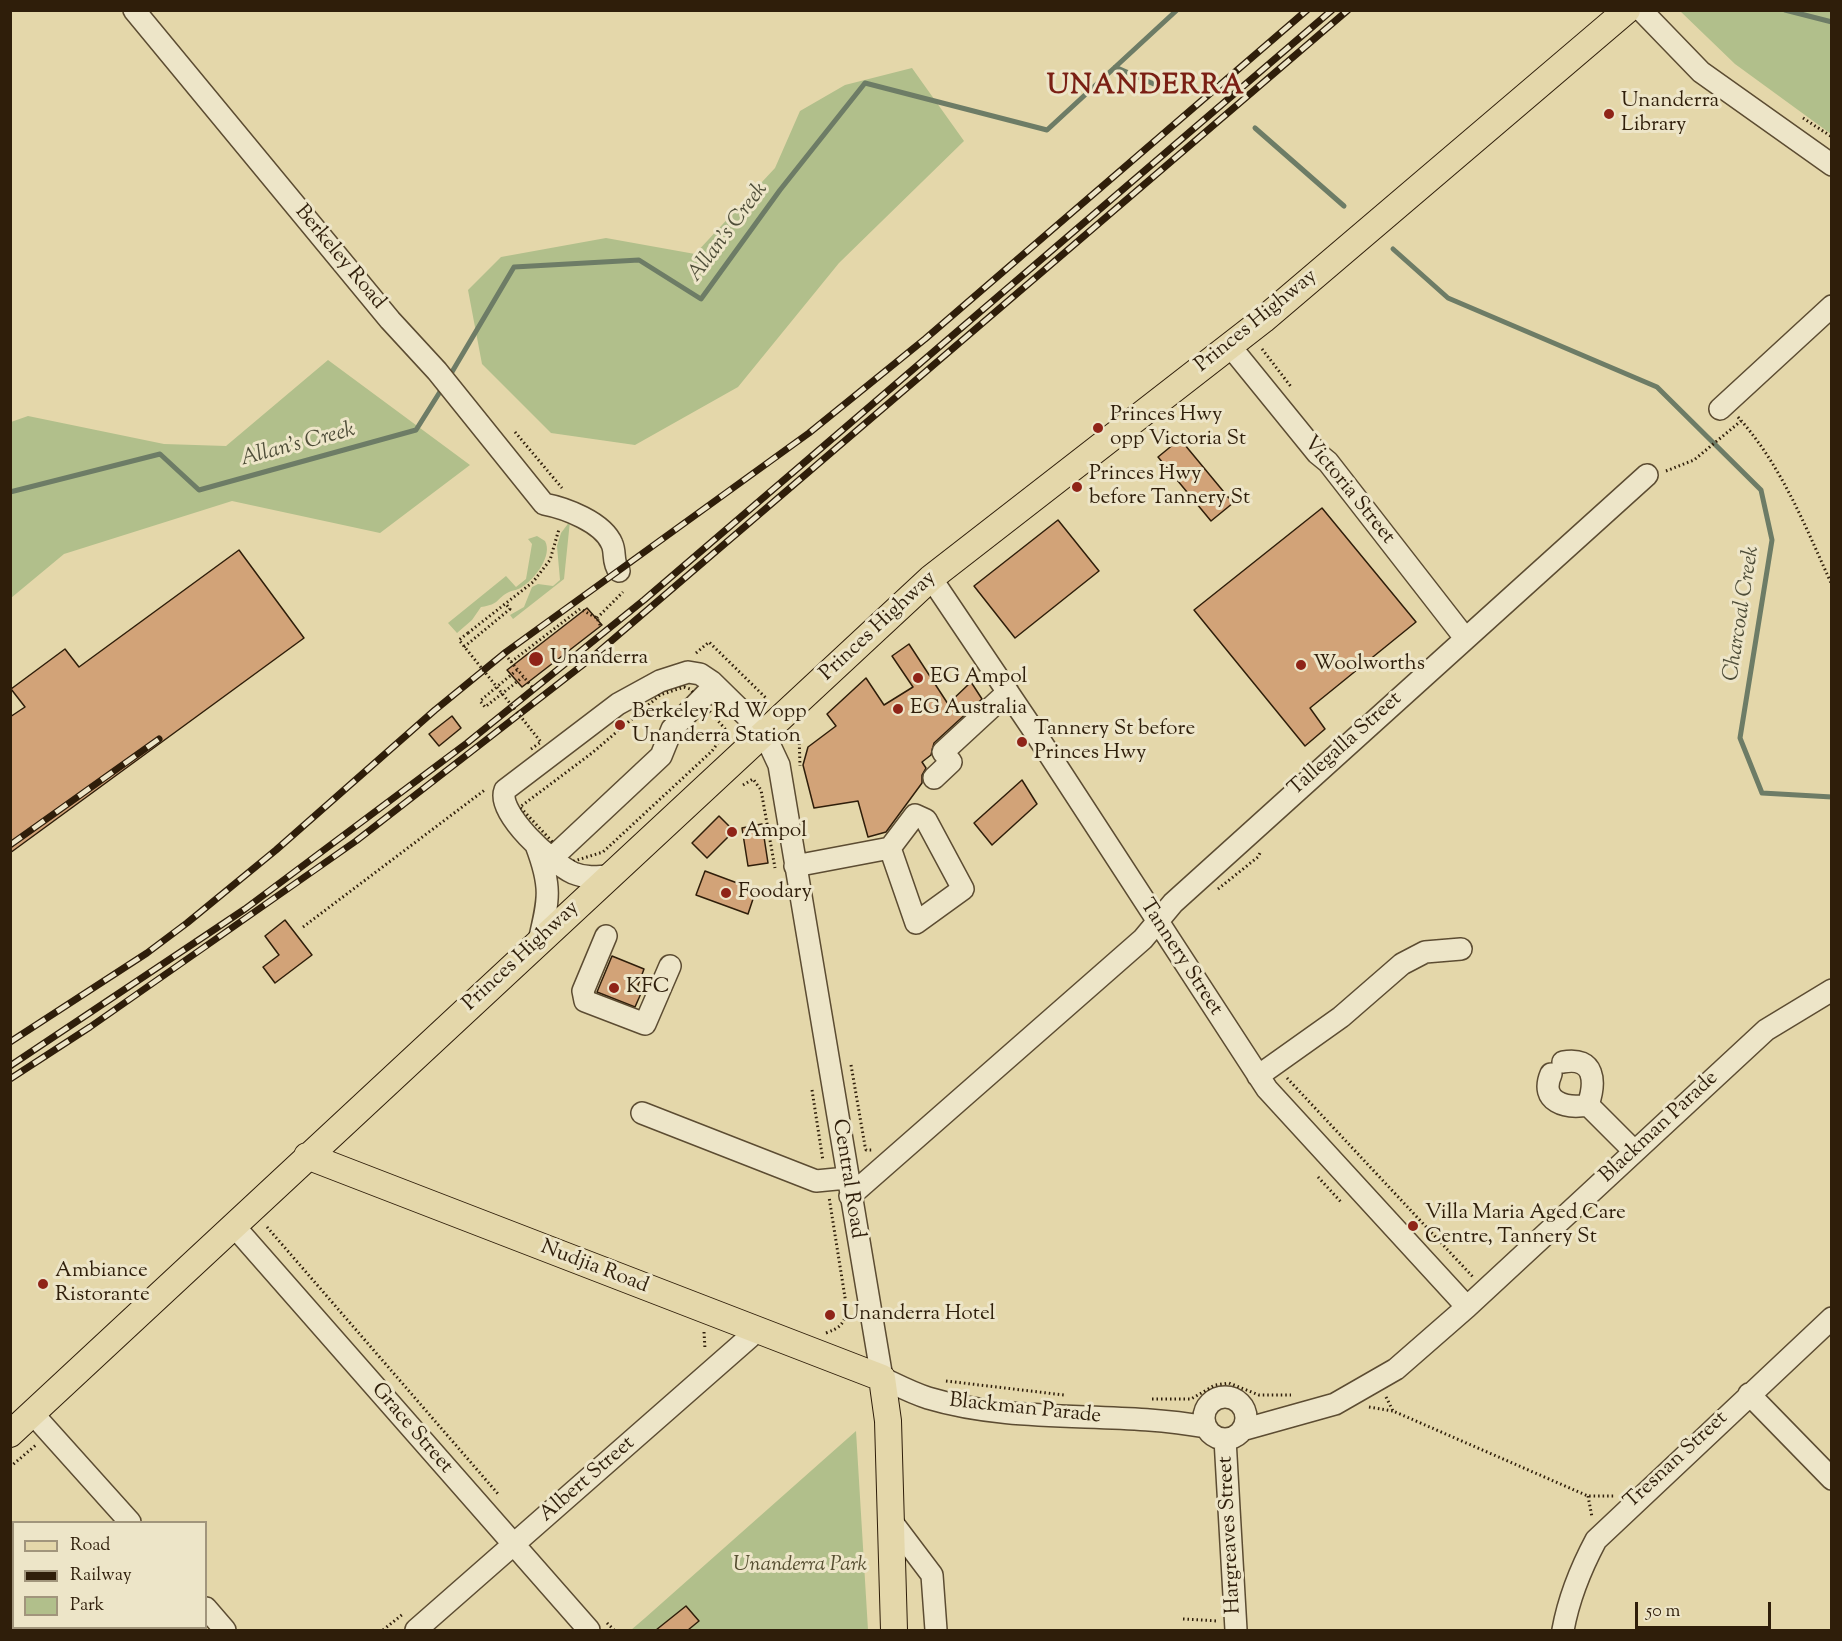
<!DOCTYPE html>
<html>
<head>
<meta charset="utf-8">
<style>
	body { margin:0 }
	#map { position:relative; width:1842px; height:1641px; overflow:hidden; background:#e4d7aa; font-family:"Sorts Mill Goudy",serif }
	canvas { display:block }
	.frame { position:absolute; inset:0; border:12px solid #2f1e0a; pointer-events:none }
	.legend { position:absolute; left:12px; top:1521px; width:195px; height:108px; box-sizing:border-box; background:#ede5c8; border:2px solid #a1957c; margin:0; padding:8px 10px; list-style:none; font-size:18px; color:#2f1e0a }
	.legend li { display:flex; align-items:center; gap:12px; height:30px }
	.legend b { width:30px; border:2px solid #a1957c }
	.scale { position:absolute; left:1635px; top:1602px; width:136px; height:27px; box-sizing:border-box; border:3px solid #2f1e0a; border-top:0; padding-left:8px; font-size:18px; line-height:21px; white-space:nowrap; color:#2f1e0a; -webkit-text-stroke:4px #ede5c8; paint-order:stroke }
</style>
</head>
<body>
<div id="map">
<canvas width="1842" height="1641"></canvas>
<div class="frame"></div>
<ul class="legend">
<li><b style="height:8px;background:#e4d7aa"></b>Road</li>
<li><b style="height:8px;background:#2f1e0a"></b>Railway</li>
<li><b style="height:16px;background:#b1bf8b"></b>Park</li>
</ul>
<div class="scale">50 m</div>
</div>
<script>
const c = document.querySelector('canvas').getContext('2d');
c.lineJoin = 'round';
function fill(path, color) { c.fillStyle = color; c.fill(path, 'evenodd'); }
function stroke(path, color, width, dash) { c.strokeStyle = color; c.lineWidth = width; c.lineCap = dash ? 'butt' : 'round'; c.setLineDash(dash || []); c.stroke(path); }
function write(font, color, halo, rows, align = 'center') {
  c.font = font + ' "Sorts Mill Goudy",serif'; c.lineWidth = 6; c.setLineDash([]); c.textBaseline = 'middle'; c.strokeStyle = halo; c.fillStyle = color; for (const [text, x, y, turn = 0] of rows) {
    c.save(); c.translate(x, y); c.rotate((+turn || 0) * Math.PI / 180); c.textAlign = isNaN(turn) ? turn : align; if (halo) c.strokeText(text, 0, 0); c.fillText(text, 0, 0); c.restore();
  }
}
fill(new Path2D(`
	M1680,11H1831V134L1735,64Z
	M912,68L964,141L839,263L738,387L635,445L551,433L482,364L468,290L501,257L606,238L695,254L775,168L800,111L845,85Z
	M328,360L470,465L380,533L232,501L64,554L11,598V422L28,416L164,444L226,446Z
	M570,521L564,579L513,619L510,615L524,607L532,587L538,584L553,586L560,580L557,546L561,533Z
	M537,536L545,541C553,555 535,579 522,587C518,590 514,590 509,592C495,599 501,604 481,607L472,620L457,633L448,623L506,576L516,587L526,579L532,544L528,539Z
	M856,1431L868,1630H631L645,1618Z`), '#b1bf8b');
stroke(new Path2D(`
	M1785,10L1832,22
	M1115,67L1163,88
	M1255,128L1344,206
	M1393,249L1448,298L1657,387L1761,490L1772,540L1740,738L1762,793L1832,797
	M449,377L514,267L639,260L701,299L780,190L865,83L1047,130L1177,10
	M10,492L160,454L199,490L416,430L443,387`), '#6d7c66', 5);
const building = new Path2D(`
	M1180,439L1233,503L1211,521L1158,457Z
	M1322,508L1416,622L1310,708L1325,729L1305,746L1194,610Z
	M1058,520L1099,571L1015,638L974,586Z
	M239,550L304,638L10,853V717L25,707L11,689L65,649L79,667Z
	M587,608L602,625L522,687L507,670Z
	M909,644L948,704L971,682L982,699L934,743L931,755L922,762L926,768L922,775V783L886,832L868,837L858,801L814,808L803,765L808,747L836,726L827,714L866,678L884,705L913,687L892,656Z
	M452,716L461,728L439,746L429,734Z
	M1022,780L1037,804L992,845L974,823Z
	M719,816L734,831L707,858L692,843Z
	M762,824L768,863L748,866L742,828Z
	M705,871L756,890L748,914L696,895Z
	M285,920L312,955L275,983L263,967L279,955L265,936Z
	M612,956L644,969L637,988L642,991L635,1007L597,992Z
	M686,1606L699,1621L688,1630H656Z`);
fill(building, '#d2a378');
stroke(building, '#2f1e0a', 1.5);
const minor = new Path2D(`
	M134,10L390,320L437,371L544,504C565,508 603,522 612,544C616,553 612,562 619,571
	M1641,10L1701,72L1832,165
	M1230,346L1317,453L1328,462L1465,638
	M1720,409L1832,306
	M931,578L1034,731L1267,1089L1467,1307
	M934,778L951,762L943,752L1008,692
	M536,845C552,887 549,899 539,941
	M552,858L661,756L672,729L715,685
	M795,866L890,848L915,815L926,820L963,889L916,923L890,848
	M609,876C597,877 585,878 573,873C552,863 496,813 505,790L618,704L660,681L688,672L700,674L712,682L764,733L779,765L882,1378C897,1385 912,1393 928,1398C1018,1425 1115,1410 1206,1427
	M606,936L583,991L585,1001L645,1024L670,966
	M1563,1062C1595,1056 1596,1082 1588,1105
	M1551,1074C1539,1102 1566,1109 1588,1105
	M1258,1076L1341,1017L1402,964L1425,952L1461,949
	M1588,1105L1634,1151
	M642,1113L816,1181L847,1178
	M850,1196L1143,939L1173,903L1647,475
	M234,1226L589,1630
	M1749,1394L1832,1479
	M1204 1418a21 21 0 1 1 42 0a21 21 0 1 1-42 0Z
	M33,1414L130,1522
	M1242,1430L1335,1404L1396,1369L1467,1307L1766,1030L1832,990
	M1225,1439L1236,1630
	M889,1518L932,1575L936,1630
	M206,1608L225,1630
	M416,1630L759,1329
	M1563,1630C1569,1597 1580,1570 1596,1540L1832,1318`);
const major = new Path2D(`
	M307,1156L882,1378L888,1421L894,1630
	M10,1434L931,578L1263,320L1627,10`);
stroke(minor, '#5c4c32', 24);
stroke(major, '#2f1e0a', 28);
stroke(new Path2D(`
	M1803,118L1832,137
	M1262,349L1292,388
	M1738,417C1782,466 1805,526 1832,585
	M515,432L562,488
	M1666,471L1694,460L1741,421
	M597,618L623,592
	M468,633L533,582L550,560L559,529
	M464,647L510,609L505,603
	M696,653L709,642L767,699
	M508,658L532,687
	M511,662L580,609L597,618L601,627
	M517,670L480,701L485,707L523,677
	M684,687L690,689L727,731L712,751L603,852L571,862L520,807L592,753L660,695Z
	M799,734L800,766
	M792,741L799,734
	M743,785L753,779L761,790L775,868
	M1218,889L1258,857L1261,851
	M303,927L486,789
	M851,1065L865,1146L866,1150H872
	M1287,1078L1473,1277
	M812,1090L823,1161
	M1318,1177L1341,1202
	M267,1227L499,1495
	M704,1332L705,1349
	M826,1333C839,1328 844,1325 847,1310L829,1197
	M946,1381L1064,1395
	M1386,1397L1393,1411L1588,1496H1614
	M1152,1399H1191L1215,1385L1229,1383L1259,1395H1291
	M1369,1407L1393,1411
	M10,1467L36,1445
	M1588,1496L1592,1517
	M1183,1619L1218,1621
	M607,1623L614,1630
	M383,1630L403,1614`), '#2f1e0a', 3, [1.5, 3]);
stroke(minor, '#ede5c8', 21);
stroke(major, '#e4d7aa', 26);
const rail = new Path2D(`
	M10,845L159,739
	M10,1042L147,953L187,923L276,850L435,710L506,652L809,433L925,339L1307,10
	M10,1066L245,909L467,743L644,600L1332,10
	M10,1079L90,1027L356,841L589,660L1348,10`);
stroke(rail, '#2f1e0a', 7);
stroke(rail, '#ede5c8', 4.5, [14]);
stroke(new Path2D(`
	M468,633L459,640L541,742L531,749`), '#2f1e0a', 3, [1.5, 3]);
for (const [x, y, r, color] of [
	[1609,114,6,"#8f2418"],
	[1098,428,6,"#8f2418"],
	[1077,487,6,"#8f2418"],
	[536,659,8,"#8f2418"],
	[1301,665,6,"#8f2418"],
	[918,678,6,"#8f2418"],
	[898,709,6,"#8f2418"],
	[620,725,6,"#8f2418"],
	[1022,742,6,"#8f2418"],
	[732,832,6,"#8f2418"],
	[726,893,6,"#8f2418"],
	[614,988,6,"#8f2418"],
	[1413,1226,6,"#8f2418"],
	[43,1284,6,"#8f2418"],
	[830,1315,6,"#8f2418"]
]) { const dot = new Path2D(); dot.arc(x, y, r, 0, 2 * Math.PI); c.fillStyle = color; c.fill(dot); stroke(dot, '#ede5c8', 2); }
write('21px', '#2f1e0a', '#ede5c8', [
	["Unanderra",1621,102],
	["Library",1621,126],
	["Princes Hwy",1110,416],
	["opp Victoria St",1110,440],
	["Princes Hwy",1089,475],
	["before Tannery St",1089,499],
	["Unanderra",550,659],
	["Woolworths",1313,665],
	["EG Ampol",930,678],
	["EG Australia",910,709],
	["Berkeley Rd W opp",632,713],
	["Unanderra Station",632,737],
	["Tannery St before",1034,730],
	["Princes Hwy",1034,754],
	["Ampol",744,832],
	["Foodary",738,893],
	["KFC",626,988],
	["Villa Maria Aged Care",1425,1214],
	["Centre, Tannery St",1425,1238],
	["Ambiance",55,1272],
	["Ristorante",55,1296],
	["Unanderra Hotel",842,1315]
], 'left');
write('21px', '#2f1e0a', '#ede5c8', [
	["Berkeley Road",339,258,50],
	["Princes Highway",1257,322,-39],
	["Victoria Street",1348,491,51],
	["Princes Highway",879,627,-43],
	["Tallegalla Street",1346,745,-42],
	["Princes Highway",522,957,-43],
	["Tannery Street",1180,958,57],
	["Blackman Parade",1660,1128,-43],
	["Central Road",847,1179,81],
	["Nudjia Road",594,1268,21],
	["Blackman Parade",1025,1410,6],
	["Grace Street",411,1429,49],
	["Tresnan Street",1677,1461,-43],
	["Albert Street",588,1480,-41],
	["Hargreaves Street",1231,1535,-93]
]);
write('italic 21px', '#564e31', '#ede5c8', [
	["Unanderra Park",800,1566]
]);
write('italic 22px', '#4e4d38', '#ede5c8', [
	["Allan's Creek",729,233,-53],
	["Allan's Creek",298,446,-15],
	["Charcoal Creek",1743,614,-81]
]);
c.letterSpacing = '1.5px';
write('bold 27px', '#7a1f14', '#ede5c8', [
	["UNANDERRA",1146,88]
]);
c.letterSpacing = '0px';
</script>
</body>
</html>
